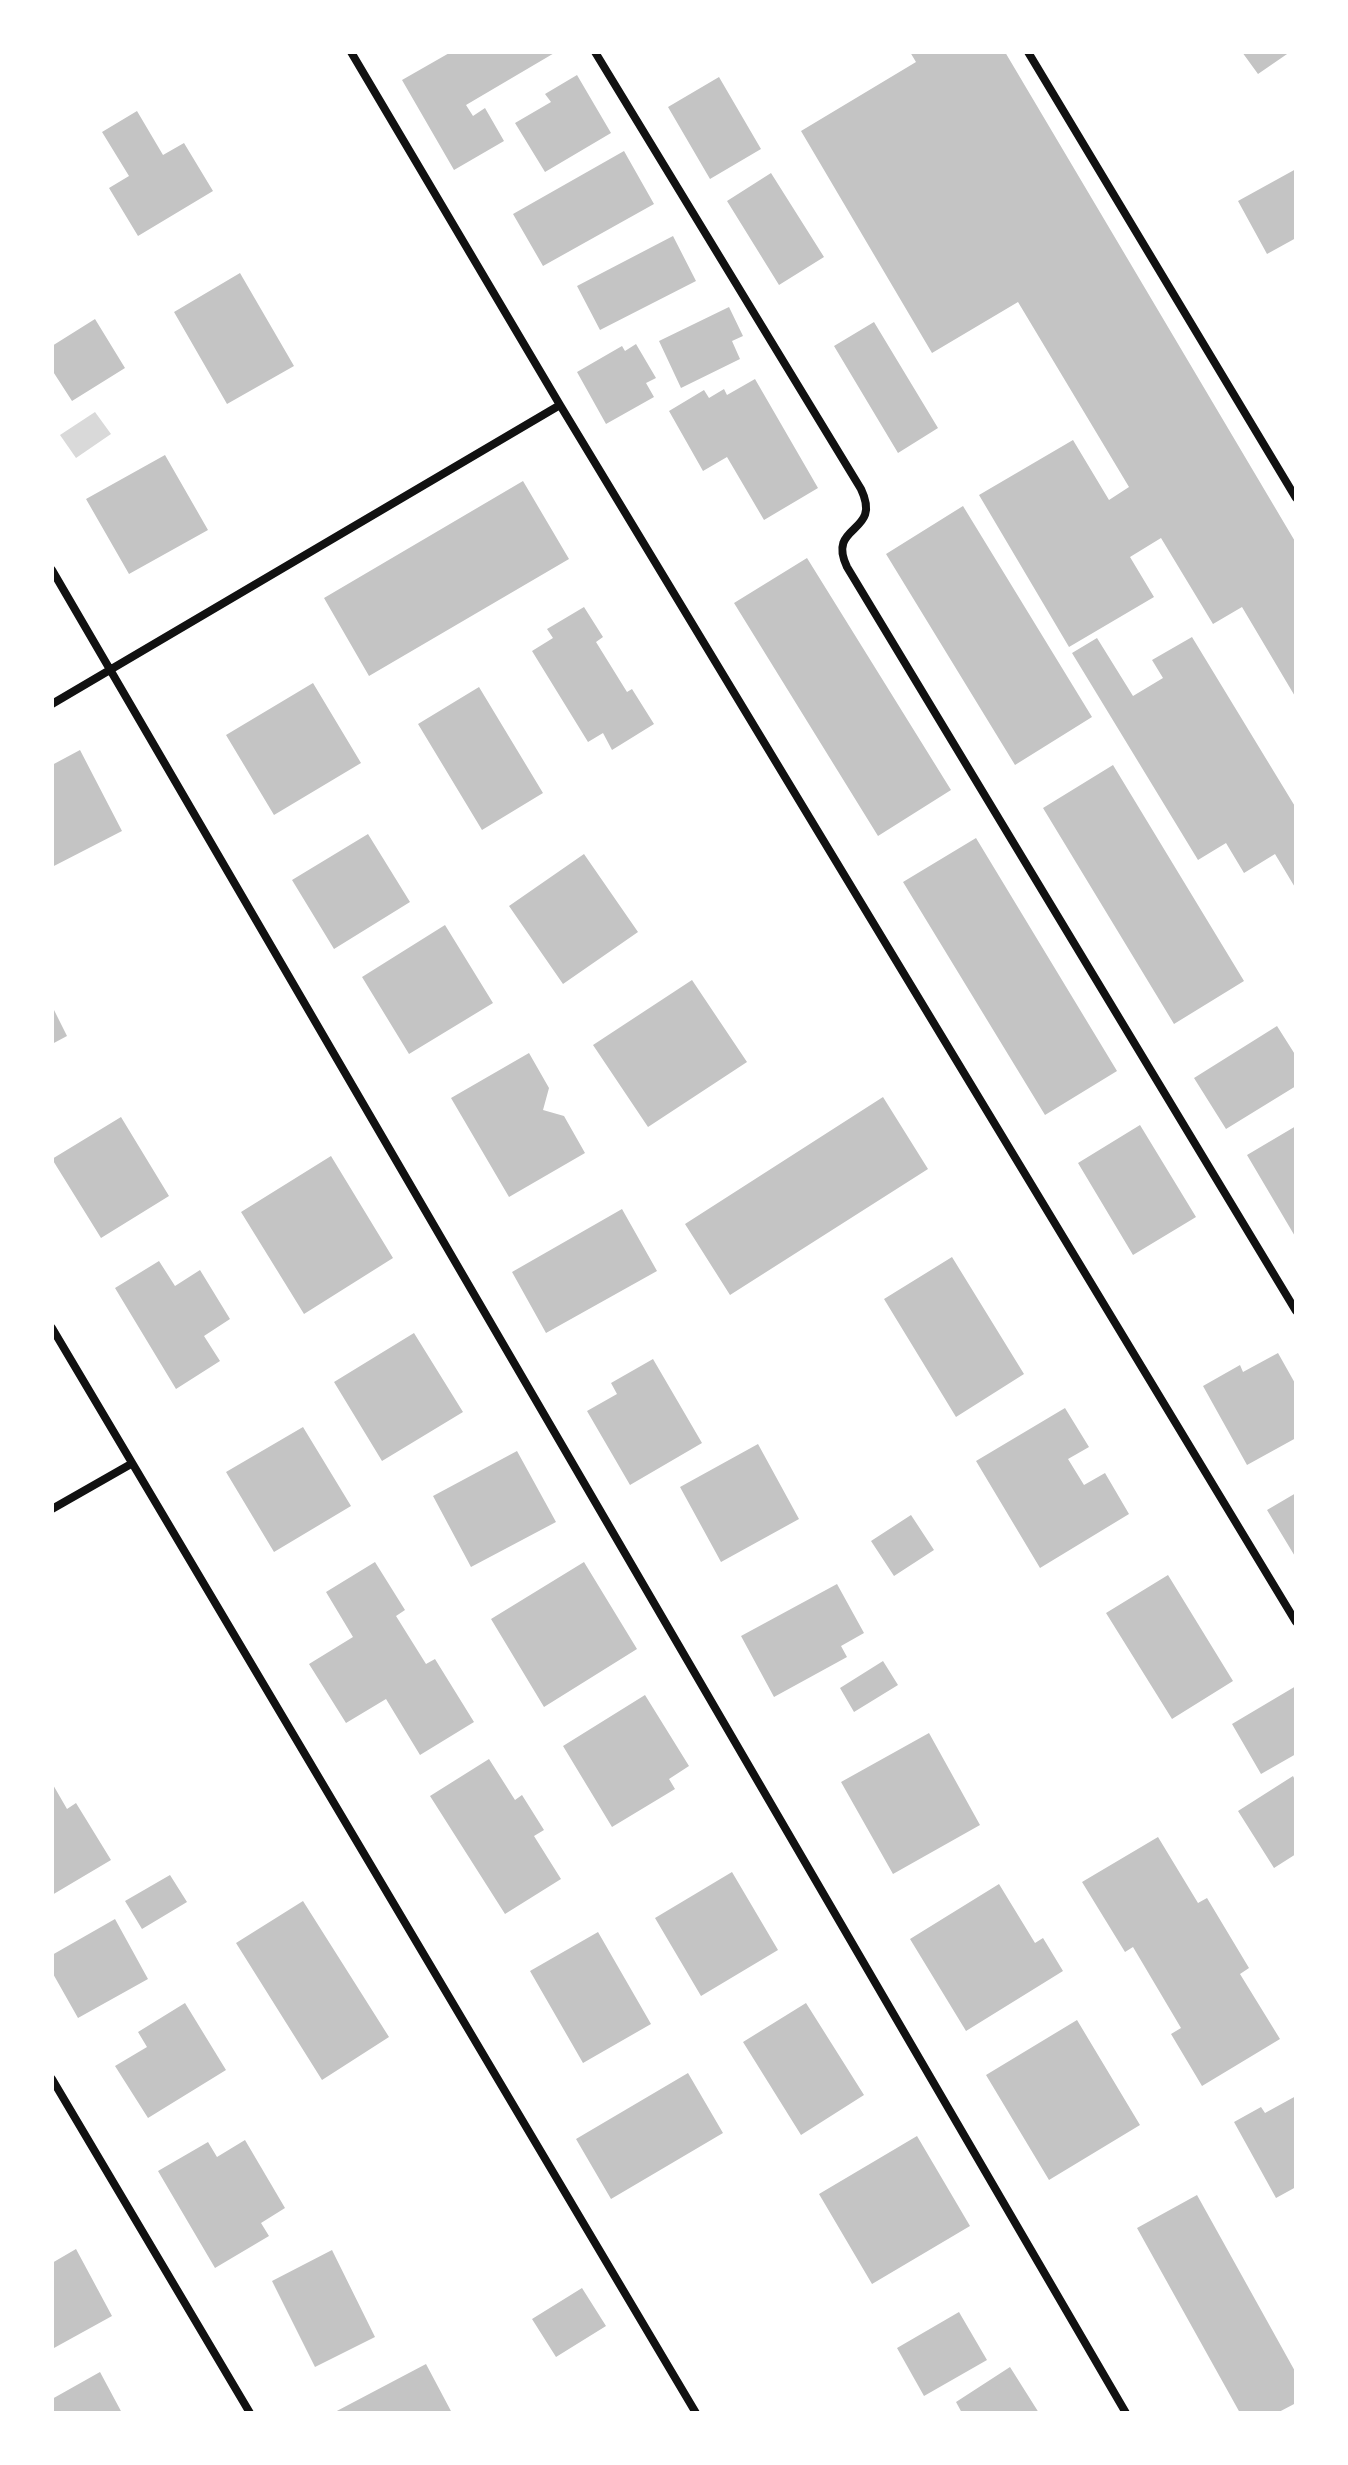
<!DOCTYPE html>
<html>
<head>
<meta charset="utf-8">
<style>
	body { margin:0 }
	#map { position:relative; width:1348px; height:2465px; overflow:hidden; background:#fff; font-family:"Varela Round",sans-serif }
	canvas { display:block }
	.frame { position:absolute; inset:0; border:54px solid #fff; pointer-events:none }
</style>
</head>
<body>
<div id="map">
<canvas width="1348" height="2465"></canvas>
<div class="frame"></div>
</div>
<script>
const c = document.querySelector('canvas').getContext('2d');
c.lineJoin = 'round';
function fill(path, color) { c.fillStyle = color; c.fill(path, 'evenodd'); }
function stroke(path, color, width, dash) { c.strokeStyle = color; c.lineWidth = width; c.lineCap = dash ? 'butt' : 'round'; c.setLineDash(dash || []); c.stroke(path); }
fill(new Path2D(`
	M95,412L111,434L76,458L60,435Z`), '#d9d9d9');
fill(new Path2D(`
	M451,52H556L466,105L473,116L485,108L504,141L454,170L402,80Z
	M910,52H1005L1296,543V698L1242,607L1213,624L1161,538L1130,557L1154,597L1069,647L979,495L1073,440L1109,500L1129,487L1018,302L932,353L801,131L916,62Z
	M1242,52H1290L1258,74Z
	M577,75L611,133L545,172L515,123L551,102L545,94Z
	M719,77L761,149L710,179L668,107Z
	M137,111L163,155L184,143L213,191L138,236L109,188L129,176L102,132Z
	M624,151L654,204L543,266L513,214Z
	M1296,169V238L1267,254L1238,201Z
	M771,173L824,257L779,285L727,201Z
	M673,236L696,281L600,330L577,286Z
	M240,273L294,366L227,404L174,312Z
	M729,307L743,336L732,341L740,359L681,388L659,341Z
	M95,319L125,368L72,401L52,370V346Z
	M874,322L938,428L898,453L834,346Z
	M636,344L656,378L646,383L654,397L606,424L577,372L622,346L625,351Z
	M755,379L818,488L764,520L727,457L703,471L669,411L704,390L709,398L724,389L727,395Z
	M165,455L208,530L129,574L86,499Z
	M523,481L569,559L369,676L324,598Z
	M963,506L1092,717L1015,765L886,554Z
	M807,558L951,790L878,836L734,603Z
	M584,607L603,637L596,642L627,692L632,689L654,724L612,750L603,733L588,742L532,651L553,638L547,629Z
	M1192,637L1296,808V889L1275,854L1244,873L1226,843L1198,860L1072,653L1097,638L1133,696L1163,678L1152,660Z
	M313,683L361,763L274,815L226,735Z
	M479,687L543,793L482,830L418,724Z
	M80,750L122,831L52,867V765Z
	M1113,765L1244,981L1174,1024L1043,808Z
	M368,834L410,902L334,949L292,880Z
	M976,838L1117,1071L1045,1115L903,882Z
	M584,854L638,932L563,984L509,906Z
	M445,925L493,1003L409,1054L362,977Z
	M692,980L747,1062L648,1127L593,1045Z
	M52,1006L67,1036L52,1044Z
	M1277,1026L1296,1056V1086L1226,1129L1194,1078Z
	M529,1053L549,1088L543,1110L564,1116L585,1153L509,1197L451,1098Z
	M883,1097L928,1169L730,1295L685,1224Z
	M121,1117L169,1196L101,1238L52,1159Z
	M1140,1125L1196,1217L1133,1255L1078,1163Z
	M1296,1126V1238L1247,1155Z
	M331,1156L393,1258L304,1314L241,1212Z
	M622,1209L657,1271L546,1333L512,1272Z
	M952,1257L1024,1374L956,1417L884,1299Z
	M159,1261L175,1286L200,1270L230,1319L204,1336L220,1361L176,1389L115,1288Z
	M414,1333L463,1412L382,1461L334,1382Z
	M1278,1353L1296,1385V1438L1247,1465L1203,1386L1240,1365L1243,1372Z
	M653,1359L702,1443L630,1485L587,1411L617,1394L611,1383Z
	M1065,1408L1089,1447L1068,1459L1084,1485L1105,1473L1129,1514L1040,1568L976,1461Z
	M303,1427L351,1506L274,1552L226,1472Z
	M758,1444L799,1519L721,1562L680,1487Z
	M517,1451L556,1522L471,1567L433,1496Z
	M1296,1493V1558L1267,1510Z
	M911,1515L934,1550L894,1576L871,1541Z
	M375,1562L405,1610L396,1616L426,1664L435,1659L474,1722L420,1755L386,1699L346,1723L309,1664L353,1637L326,1592Z
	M584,1562L637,1649L544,1707L491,1619Z
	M1168,1575L1233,1681L1172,1719L1106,1613Z
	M837,1584L864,1633L841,1646L847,1657L774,1697L741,1636Z
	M883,1661L898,1685L854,1712L840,1688Z
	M1296,1686V1754L1261,1774L1232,1724Z
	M645,1695L689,1766L669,1779L675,1789L612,1827L563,1746Z
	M929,1733L980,1825L893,1874L841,1782Z
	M489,1759L515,1800L522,1795L544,1830L534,1836L561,1879L505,1914L430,1796Z
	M1293,1776L1296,1782V1854L1274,1868L1238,1811Z
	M52,1783L67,1809L76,1803L111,1860L52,1895Z
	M1158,1837L1198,1903L1207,1898L1249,1968L1240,1974L1280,2039L1202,2086L1171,2034L1181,2028L1133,1947L1125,1952L1082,1882Z
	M732,1872L778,1950L701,1996L655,1918Z
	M170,1875L187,1902L142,1929L125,1901Z
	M999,1884L1035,1943L1043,1938L1063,1971L966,2031L910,1939Z
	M303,1901L389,2037L322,2080L236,1943Z
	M115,1919L148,1979L78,2018L52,1972V1955Z
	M598,1932L651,2024L583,2063L530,1971Z
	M185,2003L226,2070L148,2118L115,2066L147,2047L138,2032Z
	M806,2003L864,2095L801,2135L743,2042Z
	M1077,2020L1140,2125L1049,2180L986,2075Z
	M688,2073L723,2133L611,2199L576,2139Z
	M1296,2096V2187L1276,2198L1234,2122L1261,2107L1265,2113Z
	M917,2136L970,2226L872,2284L819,2194Z
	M245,2140L285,2208L261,2223L269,2236L215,2268L158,2171L208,2142L217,2157Z
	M1197,2195L1296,2373V2403L1277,2413H1240L1137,2228Z
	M76,2249L112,2316L54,2348L52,2344V2263Z
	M332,2250L375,2337L315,2367L272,2281Z
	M582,2288L606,2326L556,2357L532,2319Z
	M959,2312L987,2360L924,2396L897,2348Z
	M426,2364L452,2413H333Z
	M1010,2367L1039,2413H962L956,2402Z
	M100,2372L122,2413H52V2399Z`), '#c4c4c4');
stroke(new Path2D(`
	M351,52L560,405L1296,1622
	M595,52L861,489C883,535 826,523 847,567L1296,1311
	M1028,52L1296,498
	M52,570L1126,2413
	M52,704L560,405
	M52,1328L696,2413
	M52,1509L131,1464
	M52,2079L250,2413`), '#111', 8);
</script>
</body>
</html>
